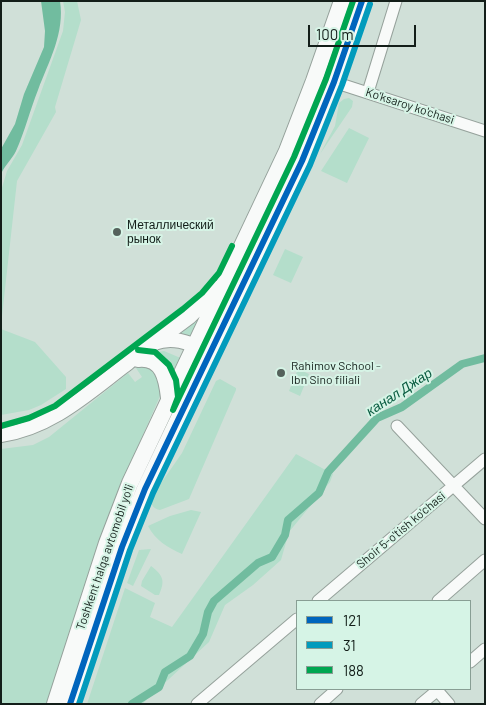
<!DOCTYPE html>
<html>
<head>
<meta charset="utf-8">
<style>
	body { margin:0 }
	#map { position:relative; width:486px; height:705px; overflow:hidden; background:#d0e0d8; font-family:Barlow,sans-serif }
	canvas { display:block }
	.frame { position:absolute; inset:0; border:2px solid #131e19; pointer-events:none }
	.legend { position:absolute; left:296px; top:600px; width:175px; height:90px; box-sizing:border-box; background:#d6f4e6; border:1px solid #889e94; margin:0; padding:6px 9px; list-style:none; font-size:15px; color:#131e19 }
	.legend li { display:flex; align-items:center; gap:10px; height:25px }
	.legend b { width:25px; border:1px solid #889e94 }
	.scale { position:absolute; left:308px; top:25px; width:108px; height:22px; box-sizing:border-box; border:2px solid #131e19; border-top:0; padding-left:6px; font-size:15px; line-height:18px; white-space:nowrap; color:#131e19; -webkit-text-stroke:4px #d6f4e6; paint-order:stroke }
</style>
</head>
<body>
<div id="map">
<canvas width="486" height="705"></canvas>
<div class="frame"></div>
<ul class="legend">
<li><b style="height:6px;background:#0065bd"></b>121</li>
<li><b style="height:6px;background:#029bbc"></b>31</li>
<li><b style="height:6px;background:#00a651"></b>188</li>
</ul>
<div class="scale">100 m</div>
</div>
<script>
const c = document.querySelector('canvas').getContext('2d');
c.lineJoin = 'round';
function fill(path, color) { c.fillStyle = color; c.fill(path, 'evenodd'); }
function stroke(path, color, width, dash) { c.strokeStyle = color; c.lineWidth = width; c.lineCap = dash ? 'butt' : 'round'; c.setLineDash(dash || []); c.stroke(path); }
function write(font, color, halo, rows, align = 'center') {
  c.font = font + ' Barlow,sans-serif'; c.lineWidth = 4; c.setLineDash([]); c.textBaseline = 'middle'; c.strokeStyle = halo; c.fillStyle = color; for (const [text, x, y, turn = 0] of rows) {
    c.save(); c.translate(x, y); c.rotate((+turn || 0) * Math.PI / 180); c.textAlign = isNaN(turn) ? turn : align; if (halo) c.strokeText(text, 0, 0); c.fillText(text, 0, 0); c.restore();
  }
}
fill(new Path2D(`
	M63,1H77L81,20L55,107L56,112L17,181L1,325V191L7,171L22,145L63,31L65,12Z
	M349,1H354L326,82L305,136L208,345L204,343Z
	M349,98L353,101L352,107L320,154L335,126L339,103L344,99Z
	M349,128L369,138L347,183L321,171Z
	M285,249L303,257L291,283L273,275Z
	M204,314L193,339L178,331Z
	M1,329L35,342L66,377V389L41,405L29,410L1,415Z
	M164,351L183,359L171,380L152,355L157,352Z
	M138,367H152L163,389L123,481L46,704H1V449L33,445L49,437L128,373L135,382L142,377L136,368Z
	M298,369L309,374L300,396L289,391Z
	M220,379L236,388V390L189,499L160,510C154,509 151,505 150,499L182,453L216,381Z
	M296,454L333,474L330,482L289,532L281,560L253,585L225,605L209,642L142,704H87L125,588L155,603L150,617L172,627Z
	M191,510L201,512L182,554C167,547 156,541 148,526L170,516Z
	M151,549L133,586L127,583L139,550Z
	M151,566C164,576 165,581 159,595H155L141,586L142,581Z`), '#b4decb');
fill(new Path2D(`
	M41,1H60C65,33 49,61 38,90C30,110 25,131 16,151C12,159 5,165 1,174V149L15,124L24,94L44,47L45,31Z`), '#71bc9f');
stroke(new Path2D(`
	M132,704L159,687L165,672L190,656L203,634L208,612L214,601L258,563L272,557L285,535L288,520L319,493L328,472L377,418L402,407L462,364L485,358`), '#71bc9f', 8);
const minor = new Path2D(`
	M334,82L485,131
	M368,92L396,1
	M397,426L485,519
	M318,601L485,459
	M438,601L485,560
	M470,662L485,649
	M436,689L449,704
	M197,704L297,619
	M320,704L337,689
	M421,704L439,689`);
const major = new Path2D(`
	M1,435C50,428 86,395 124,366C134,358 143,349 154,343C172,336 188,342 205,350`);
const highway = new Path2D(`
	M150,345L189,316L216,289
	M138,359C163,356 167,379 169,398
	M55,704L107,543L130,483L287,151L314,81L342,1
	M70,704L122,547L145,489L302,161L334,82L362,1`);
stroke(minor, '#95a19b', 13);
stroke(major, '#95a19b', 16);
stroke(highway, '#95a19b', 18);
stroke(minor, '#f8faf9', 11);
stroke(major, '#f8faf9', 14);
stroke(highway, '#f8faf9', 16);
stroke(new Path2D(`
	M70,704L122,547L145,489L302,161L334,82L362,1`), '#0065bd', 6);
stroke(new Path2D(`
	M79,704L130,550L153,493L310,165L342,85L370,4`), '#029bbc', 6);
stroke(new Path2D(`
	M138,350L155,352L169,365L176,380L178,397L173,410L294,157L326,79L353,1
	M1,426L29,418L55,406L183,309L202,293L219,273L232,246`), '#00a651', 6);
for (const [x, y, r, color] of [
	[117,232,5,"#55625c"],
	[281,373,5,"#55625c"]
]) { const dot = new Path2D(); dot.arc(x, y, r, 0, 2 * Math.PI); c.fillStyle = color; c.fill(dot); stroke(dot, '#d6f4e6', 2); }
write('12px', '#131e19', '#d6f4e6', [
	["Ko'ksaroy ko'chasi",410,106,18],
	["Shoir 5-o'tish ko'chasi",401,530,-40],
	["Toshkent halqa avtomobil yo'li",105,557,-71]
]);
write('12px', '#131e19', '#d6f4e6', [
	["Металлический",127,225],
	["рынок",127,239],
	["Rahimov School -",291,366],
	["Ibn Sino filiali",291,380]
], 'left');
write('italic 14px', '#0a5c41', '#d6f4e6', [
	["канал Джар",399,392,-33]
]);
</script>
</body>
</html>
